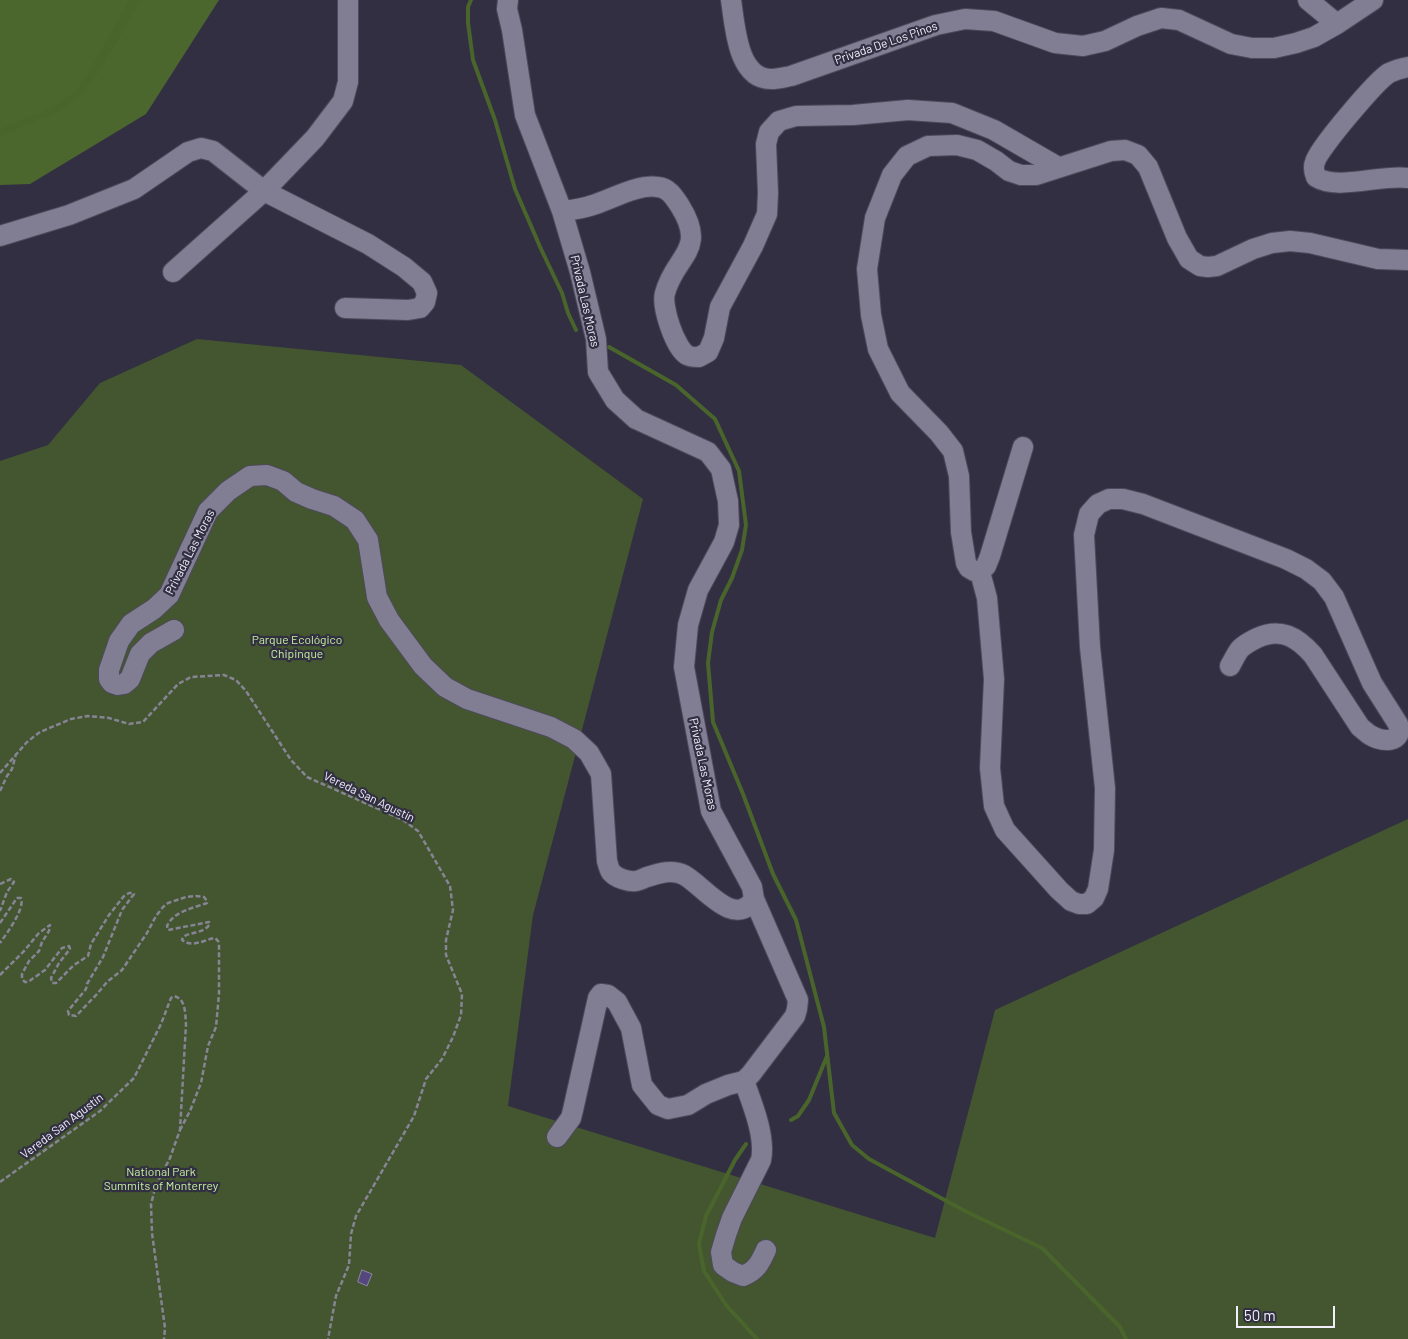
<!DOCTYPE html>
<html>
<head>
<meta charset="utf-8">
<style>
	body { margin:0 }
	#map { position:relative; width:1408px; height:1339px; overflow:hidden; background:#322f42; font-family:Barlow,sans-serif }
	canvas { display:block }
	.scale { position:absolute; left:1236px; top:1306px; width:99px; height:22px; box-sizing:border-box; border:2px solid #f1effc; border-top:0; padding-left:6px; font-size:15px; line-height:18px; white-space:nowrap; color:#f1effc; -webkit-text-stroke:4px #322f42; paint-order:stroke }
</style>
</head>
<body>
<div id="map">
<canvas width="1408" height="1339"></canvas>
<div class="scale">50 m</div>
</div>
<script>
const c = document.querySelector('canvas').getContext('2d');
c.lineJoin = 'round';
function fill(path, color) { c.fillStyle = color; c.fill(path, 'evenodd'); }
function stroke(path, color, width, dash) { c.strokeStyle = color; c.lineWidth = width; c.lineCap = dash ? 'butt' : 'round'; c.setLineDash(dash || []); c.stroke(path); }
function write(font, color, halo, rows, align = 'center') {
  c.font = font + ' Barlow,sans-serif'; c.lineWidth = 4.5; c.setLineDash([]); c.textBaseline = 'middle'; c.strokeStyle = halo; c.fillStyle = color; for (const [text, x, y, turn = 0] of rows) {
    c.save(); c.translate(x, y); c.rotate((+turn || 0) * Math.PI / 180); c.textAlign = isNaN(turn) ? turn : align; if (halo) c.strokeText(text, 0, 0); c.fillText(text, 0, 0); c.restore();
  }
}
fill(new Path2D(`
	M197,339L461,365L643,499L533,915L508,1106L935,1238L995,1010L1408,819V1339H0V461L48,445L100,383Z`), '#43562f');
fill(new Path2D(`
	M0,0H219L146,114L30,184L0,185Z`), '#4c672e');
fill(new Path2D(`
	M129,0H141L100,70L81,95L58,112L0,136V129L53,107L76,91L92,67Z`), '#49652b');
stroke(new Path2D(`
	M471,0L468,7V23L473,60L495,120L515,189L541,249L562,293L568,313L576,330
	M609,347L676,385L715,419L739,471L746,525L742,550L732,578L721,600L712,632L708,663L713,722L743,794L773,874L796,920L824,1027L834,1113L852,1145L869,1159L965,1211L1042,1248L1120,1327L1126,1339
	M791,1120L798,1116L809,1100L827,1056
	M746,1144L735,1160L706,1216L699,1244L704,1271L726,1305L757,1339`), '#49652b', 4);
const building = new Path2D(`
	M362,1270L372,1274L367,1286L358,1282Z`);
fill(building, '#53477e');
stroke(building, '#8c89a0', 1);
const minor = new Path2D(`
	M731,0C735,25 737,80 772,79C778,79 785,77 791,76L936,25L965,19L994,21L1055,43L1083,46L1105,41L1137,26L1161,18L1179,20L1231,44L1252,48H1274L1296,43L1314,37L1337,24L1373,0
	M1308,0L1337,24
	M1408,67C1402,68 1395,70 1389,73C1377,80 1318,149 1315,162C1313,167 1314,172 1316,177C1337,191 1382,174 1408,178
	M562,211C574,210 585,208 596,204C614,198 638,184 658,187C669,188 674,197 680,206C708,251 675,255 665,293C661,306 675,348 687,355C690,357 696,357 699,357L708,352L714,338L720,307L753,246L767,214L768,193L766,144L769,132L779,121L796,116L853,115L908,110L952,113L994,130L1058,167
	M0,236L69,215L134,189L188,152L201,148L213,151L264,191L368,244L404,267L422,282L427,293L425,302L420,308L408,310L345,308
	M173,272L264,191L315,138L343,101L348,82V0
	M1023,447L990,556L986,566L980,572L974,571L969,568L966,563L961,532L959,476L953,451L939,433L900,393L878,349L871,315L867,269L875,218L892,175L907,156L928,146L957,145L977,150L996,161L1009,171L1021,175H1036L1111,151L1125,150L1138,155L1148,167L1177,238L1189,259L1200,266L1208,267L1217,266L1253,249L1272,243L1290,241L1310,243L1378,259L1408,260
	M980,572L987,598L994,679L990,768L994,806L1005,830L1059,890L1071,901L1079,904H1087L1094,898L1098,889L1104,850L1105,788L1090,647L1084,535L1089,514L1098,504L1109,499H1123L1143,504L1286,559L1306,569L1322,581L1334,597L1372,683L1398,724C1404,744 1382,742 1370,735C1367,733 1364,730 1360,727L1313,655C1297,637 1281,627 1257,638C1251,641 1245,644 1240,649C1236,654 1233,661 1230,666
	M174,630L151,643L140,654L130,679L124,684L118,685L112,683L109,679V670L119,641L131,624L154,609L169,595L208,511L228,491L250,476L267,475L283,481L296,492L312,499L334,506L355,520L368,540L377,597L389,620L423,666L445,687L467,699L551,727L574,739L589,753L601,774L607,861C608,864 609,869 611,872C616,878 628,882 636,881C639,881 644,878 647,877C660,873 672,869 684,875C703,885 734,930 754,899L752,887L711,811L684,667L688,625L698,590L724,542L729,525L728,501L721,469L708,452L636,419L615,400L598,372L596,339L580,272L562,211L525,115L512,30L507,9L508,0
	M744,1081L751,1074L795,1016L797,1009L798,1000L754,899
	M557,1137L571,1118L573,1110L598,998L601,994L608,995L617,1002L631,1028L642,1085L658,1105L668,1109L688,1105L706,1094L728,1085L744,1081C752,1103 766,1137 761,1160L732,1218L726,1235L721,1252L723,1265L733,1272L743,1276C757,1270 760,1263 766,1250`);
stroke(minor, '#4e4a5b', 22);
stroke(new Path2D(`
	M0,773L27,742L40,732L71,719L88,716L109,718L129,724L143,722L178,684L191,677L224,675L236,680L246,691L291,760L307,777L403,820L418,831L450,886L453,910L446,940V955L462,994L461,1015L453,1037L442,1059L426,1079L414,1116L356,1216L351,1234L349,1265L336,1296L328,1339
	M0,791L7,776L12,769L16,754
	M0,884L11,879L13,880L14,882L7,892L0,911
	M0,923L17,898H21C25,909 7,933 0,943
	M0,975L25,950L38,934L50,925L49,931L42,942L39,951L29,961L22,974V979L25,982H28L45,970L62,948L69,946L70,949L59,963L51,978L52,983H56L74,965L88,956L91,944L109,915L124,896L129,893H133L134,894L122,910L103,957L87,984L86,989L68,1011L69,1015L76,1016L97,994L107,982L122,970L147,933L156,916L163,907L168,903L186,897L196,896L204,897L207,901V903C193,908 173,912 167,926L168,930L209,922L210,924C203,934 192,931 183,937L182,940C193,948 203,940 215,938L218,941L219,943V994L216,1027L208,1046L201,1083L190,1111L180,1130
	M0,1182L100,1111L134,1078L161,1024L171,998L174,996C186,999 185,1013 186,1024L180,1130L170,1158L156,1185L151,1204L152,1233L165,1328L164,1339`), '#878495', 2.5, [5, 2.5]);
stroke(minor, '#817e94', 20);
write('12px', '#f1effc', '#322f42', [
	["Privada De Los Pinos",886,43,-19],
	["Privada Las Moras",585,301,77],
	["Privada Las Moras",190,552,-63],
	["Privada Las Moras",703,764,78],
	["Vereda San Agustín",369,797,26],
	["Vereda San Agustín",62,1126,-37]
]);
write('12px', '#c6f19c', '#322f42', [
	["Parque Ecológico",297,640],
	["Chipinque",297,654],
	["National Park",161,1172],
	["Summits of Monterrey",161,1186]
]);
</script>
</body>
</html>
